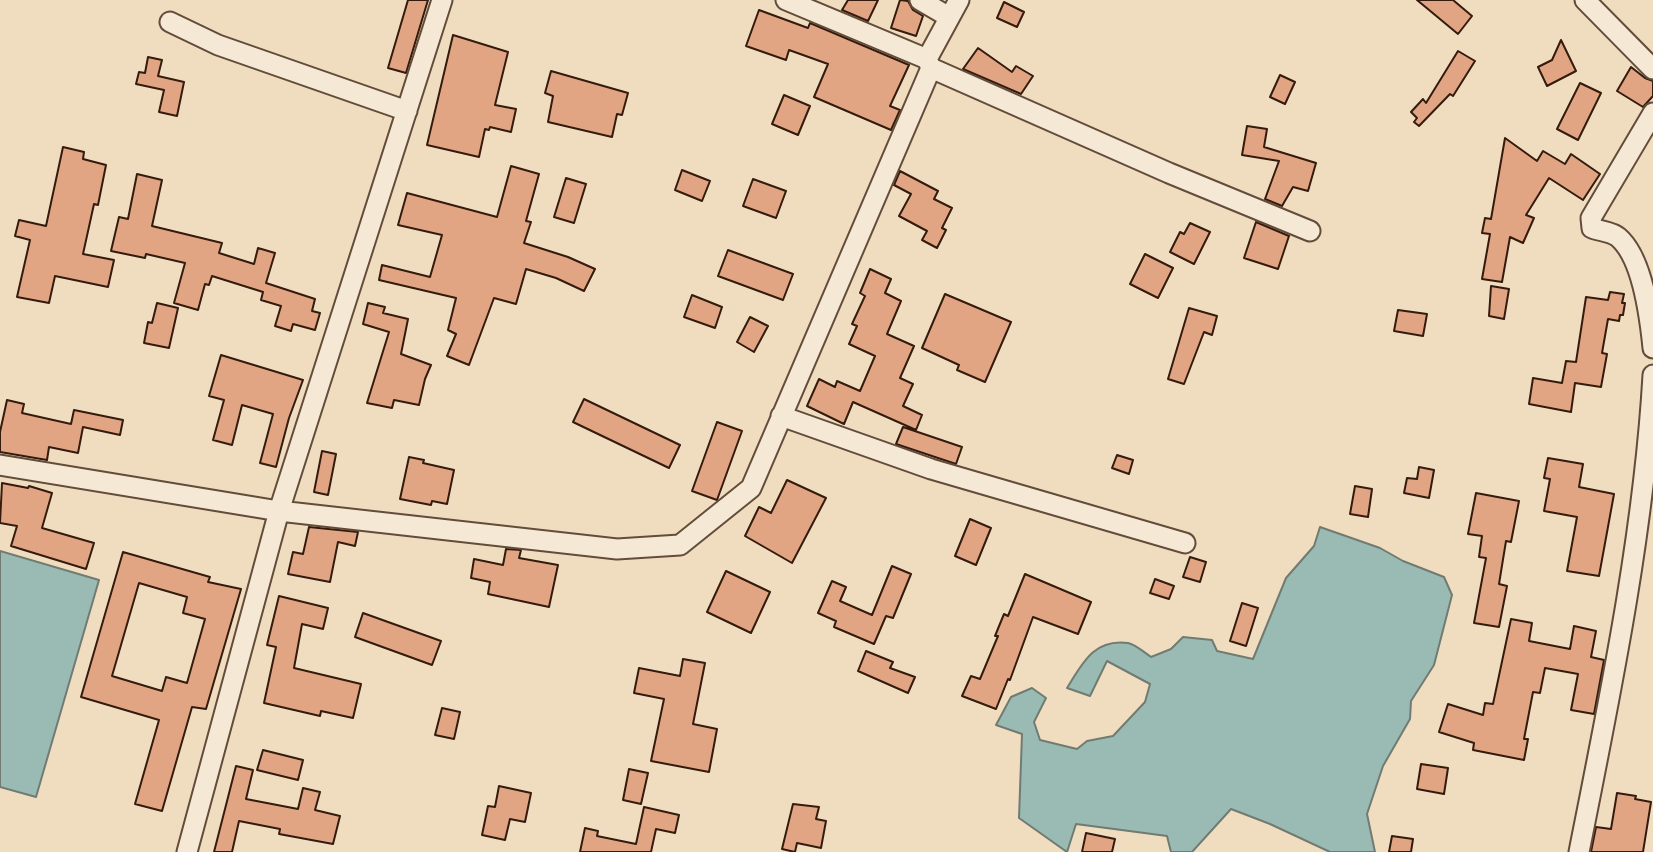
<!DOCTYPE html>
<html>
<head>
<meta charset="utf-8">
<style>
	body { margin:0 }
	canvas { display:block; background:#f0ddc0 }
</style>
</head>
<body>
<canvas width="1653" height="852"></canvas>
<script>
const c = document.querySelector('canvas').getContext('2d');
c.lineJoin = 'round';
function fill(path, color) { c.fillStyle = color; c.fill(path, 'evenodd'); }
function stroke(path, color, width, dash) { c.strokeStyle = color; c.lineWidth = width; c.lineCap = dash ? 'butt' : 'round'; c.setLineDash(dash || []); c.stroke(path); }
const water = new Path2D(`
	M1320,527L1380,548L1403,561L1444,577L1452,595L1434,665L1411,701L1410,719L1383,766L1367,814L1375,852H1330L1270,824L1231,809L1192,852H1171L1167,836L1076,824L1067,852L1019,818L1022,734L996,725L1011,697L1032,688L1046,698L1034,722L1040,740L1077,749L1087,741L1113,736L1145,702L1150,684L1107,661L1090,696L1067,688C1082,664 1094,638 1128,643C1135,644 1145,653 1151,657L1171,649L1183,637L1212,640L1217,651L1253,659L1286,578L1314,546Z
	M0,551L99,580L36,797L0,787Z`);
fill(water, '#9abbb3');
stroke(water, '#717b71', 2);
const building = new Path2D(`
	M408,0H428L406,73L388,68Z
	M848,0H878L868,21L842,10Z
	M900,0L908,1L913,10L923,16L916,36L891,28Z
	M1417,0H1453L1472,16L1458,34Z
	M1004,2L1024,12L1017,27L997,18Z
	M759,10L808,28L810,23L909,65L890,106L900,110L891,130L814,97L828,64L789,50L786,60L746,46Z
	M453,35L508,52L495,105L516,109L511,132L490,127L489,130L485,129L479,157L427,145Z
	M1561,40L1576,71L1547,86L1538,67L1552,60Z
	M978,48L1012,72L1016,66L1033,76L1021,94L963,69Z
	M1458,51L1475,61L1453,96L1450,94L1419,126L1414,122L1417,118L1411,112L1423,99L1426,103Z
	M148,57L162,60L158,76L184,82L177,116L159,112L164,90L136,84L139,72L145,73Z
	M1631,67L1645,78L1653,81V96L1643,107L1617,91Z
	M551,71L628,93L622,115L617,114L612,137L548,122L553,96L545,93Z
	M1280,75L1295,82L1285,104L1270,97Z
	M1580,83L1601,93L1578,140L1557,129Z
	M784,95L810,106L798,135L772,124Z
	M1247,126L1267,129L1264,147L1316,163L1308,191L1293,187L1282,206L1265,199L1279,161L1242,155Z
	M1505,138L1537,161L1543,151L1565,164L1571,154L1600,174L1583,200L1549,178L1526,215L1534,218L1523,243L1510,237L1502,282L1482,279L1490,234L1482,233L1485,218L1491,219Z
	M63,147L84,152L83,159L106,165L98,205L94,204L83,254L114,260L108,287L55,276L49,303L17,297L30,240L15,236L19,220L46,226Z
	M511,166L539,174L526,221L531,222L524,243L568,257L595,269L584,291L556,278L526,269L516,304L494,298L469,365L447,356L456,334L448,330L456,298L379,280L382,265L430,277L442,235L398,225L407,193L497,217Z
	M682,170L710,181L702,201L675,190Z
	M900,171L938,191L934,199L952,208L942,228L946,230L937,248L922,240L927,231L899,216L911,194L894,185Z
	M137,174L162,180L152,226L222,243L219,253L254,264L258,248L275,253L266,283L315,299L312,311L320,313L315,330L293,324L291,331L275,326L281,306L261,300L263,292L212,276L209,285L205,284L198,310L174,303L185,263L146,254L145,258L111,251L119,217L128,219Z
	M566,178L586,184L574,223L554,217Z
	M753,179L786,191L776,218L743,206Z
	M1256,222L1289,236L1278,269L1244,258Z
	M1190,223L1210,232L1194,264L1170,252L1180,232L1184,234Z
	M728,250L793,274L783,300L718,276Z
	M1145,254L1173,268L1158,298L1130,284Z
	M870,269L891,279L885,293L901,301L887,334L914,346L900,378L913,384L903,406L922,415L916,430L853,402L844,424L807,406L819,379L835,387L837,381L860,391L875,356L849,344L857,326L852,324L865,296L860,293Z
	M1491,286L1509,289L1504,319L1489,316Z
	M1610,292L1624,294L1622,303H1625L1623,315H1620L1619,321L1608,319L1602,353L1607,354L1601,387L1575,383L1571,412L1529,404L1533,378L1562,383L1566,361L1576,362L1586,297L1608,300Z
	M945,294L1011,322L985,382L957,370L959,365L922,348Z
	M692,295L722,307L715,328L684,317Z
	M157,303L178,308L169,348L144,343L148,322L152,323Z
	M368,303L385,307L383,313L408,319L401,354L431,365L425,379L419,405L394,400L392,408L367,403L389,332L363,324Z
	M1189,308L1217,316L1212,335L1204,332L1184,384L1168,379Z
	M1398,310L1427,314L1423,336L1394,331Z
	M750,317L768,326L754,352L737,342Z
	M221,355L303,380L289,418L276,467L260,463L273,414L242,405L232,445L213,440L224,400L209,396Z
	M584,399L680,445L669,468L573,422Z
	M7,400L24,404L22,413L71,424L74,410L123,420L120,435L83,427L78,453L49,447L47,460L0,452V432Z
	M717,422L742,431L717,500L692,491Z
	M903,427L962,447L956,464L896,444Z
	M322,451L336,454L328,495L314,492Z
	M1117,455L1133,460L1129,474L1112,468Z
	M409,457L424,460L423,463L454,470L447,504L432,501L431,505L400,499Z
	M1548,458L1583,464L1579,487L1614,494L1599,576L1567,571L1577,517L1544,511L1550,479L1544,478Z
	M1419,467L1434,470L1429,498L1404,493L1407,478L1417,479Z
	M787,480L826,498L792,563L745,536L759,507L771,513Z
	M2,483L28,488L29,486L52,493L42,528L94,543L86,569L11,546L17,526L0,523Z
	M1355,486L1372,489L1368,517L1350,514Z
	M1476,493L1519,501L1511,542L1506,541L1499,584L1507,586L1499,627L1474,623L1486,558L1479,557L1482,536L1468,534Z
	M970,519L991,528L976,565L955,556Z
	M309,527L358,532L355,546L338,542L330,582L288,574L293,552L303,554Z
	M506,549L521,550L519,558L558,565L549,607L488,594L490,582L471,578L474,559L503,565Z
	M123,552L210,577L208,582L241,589L206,709L192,707L162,811L135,804L159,720L81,697ZM139,583L187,597L183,613L205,619L187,683L166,677L162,691L112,676Z
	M1190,557L1206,562L1200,582L1183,577Z
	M892,566L911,574L893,618L886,616L874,644L834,627L836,621L818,613L832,581L846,587L840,601L872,615Z
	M726,571L770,592L751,633L707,612Z
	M1025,574L1091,602L1078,634L1033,617L1010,680L1008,679L996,709L962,696L971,676L980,679L998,636H995L1004,614L1008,616Z
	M1155,579L1174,586L1169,599L1150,593Z
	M279,596L328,608L323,629L302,624L294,668L361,684L353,718L321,711L320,716L264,703L276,647L267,645Z
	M1242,603L1258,608L1246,646L1230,641Z
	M363,613L441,641L432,665L355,637Z
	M1511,619L1532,623L1529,641L1570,649L1574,626L1596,631L1591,657L1604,660L1594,714L1571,710L1578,674L1545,668L1540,693L1533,692L1524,739H1528L1524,760L1473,750L1474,743L1439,732L1448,704L1483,715L1485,703L1493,704Z
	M866,651L893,662L890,668L915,677L908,693L858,671Z
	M683,659L705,663L693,724L717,729L709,772L651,761L664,699L634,693L639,668L680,676Z
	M442,708L460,712L454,739L435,735Z
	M263,750L303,760L298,780L257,770Z
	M1421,764L1448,768L1444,794L1417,789Z
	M236,766L253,770L246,799L298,809L303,788L320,792L315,810L340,816L333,844L279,834L280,829L239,821L232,852H214Z
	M629,769L648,773L641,804L623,800Z
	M499,786L531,793L525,822L510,819L505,840L482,835L488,806L495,807Z
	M1617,793L1636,796L1635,799L1651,802L1643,852H1591L1596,827L1611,829Z
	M793,804L819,807L816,819L826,821L821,848L797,843L795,852L782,849Z
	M644,807L679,815L675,833L656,829L651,852H580L585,828L598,831L597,836L636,844Z
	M1086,833L1115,839L1112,852H1082Z
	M1392,836L1413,839L1411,852H1389Z`);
fill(building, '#e2a584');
stroke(building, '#341b0d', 2);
const street = new Path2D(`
	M786,0L927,59
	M920,0L949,17
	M1585,0L1653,69
	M170,22L218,45L407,111
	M931,68L1169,173L1310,231
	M1653,113L1591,218L1592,228C1600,231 1612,232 1618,237C1643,258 1650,318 1653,348
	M781,416L931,469L1185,543
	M0,465L279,511L617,549L680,545L751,488L931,68L927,59L959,0
	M187,852L279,511L442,0
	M1579,852C1610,696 1644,533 1653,375`);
stroke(street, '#634c3a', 23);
stroke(street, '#f5e9d6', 19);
</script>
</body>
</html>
